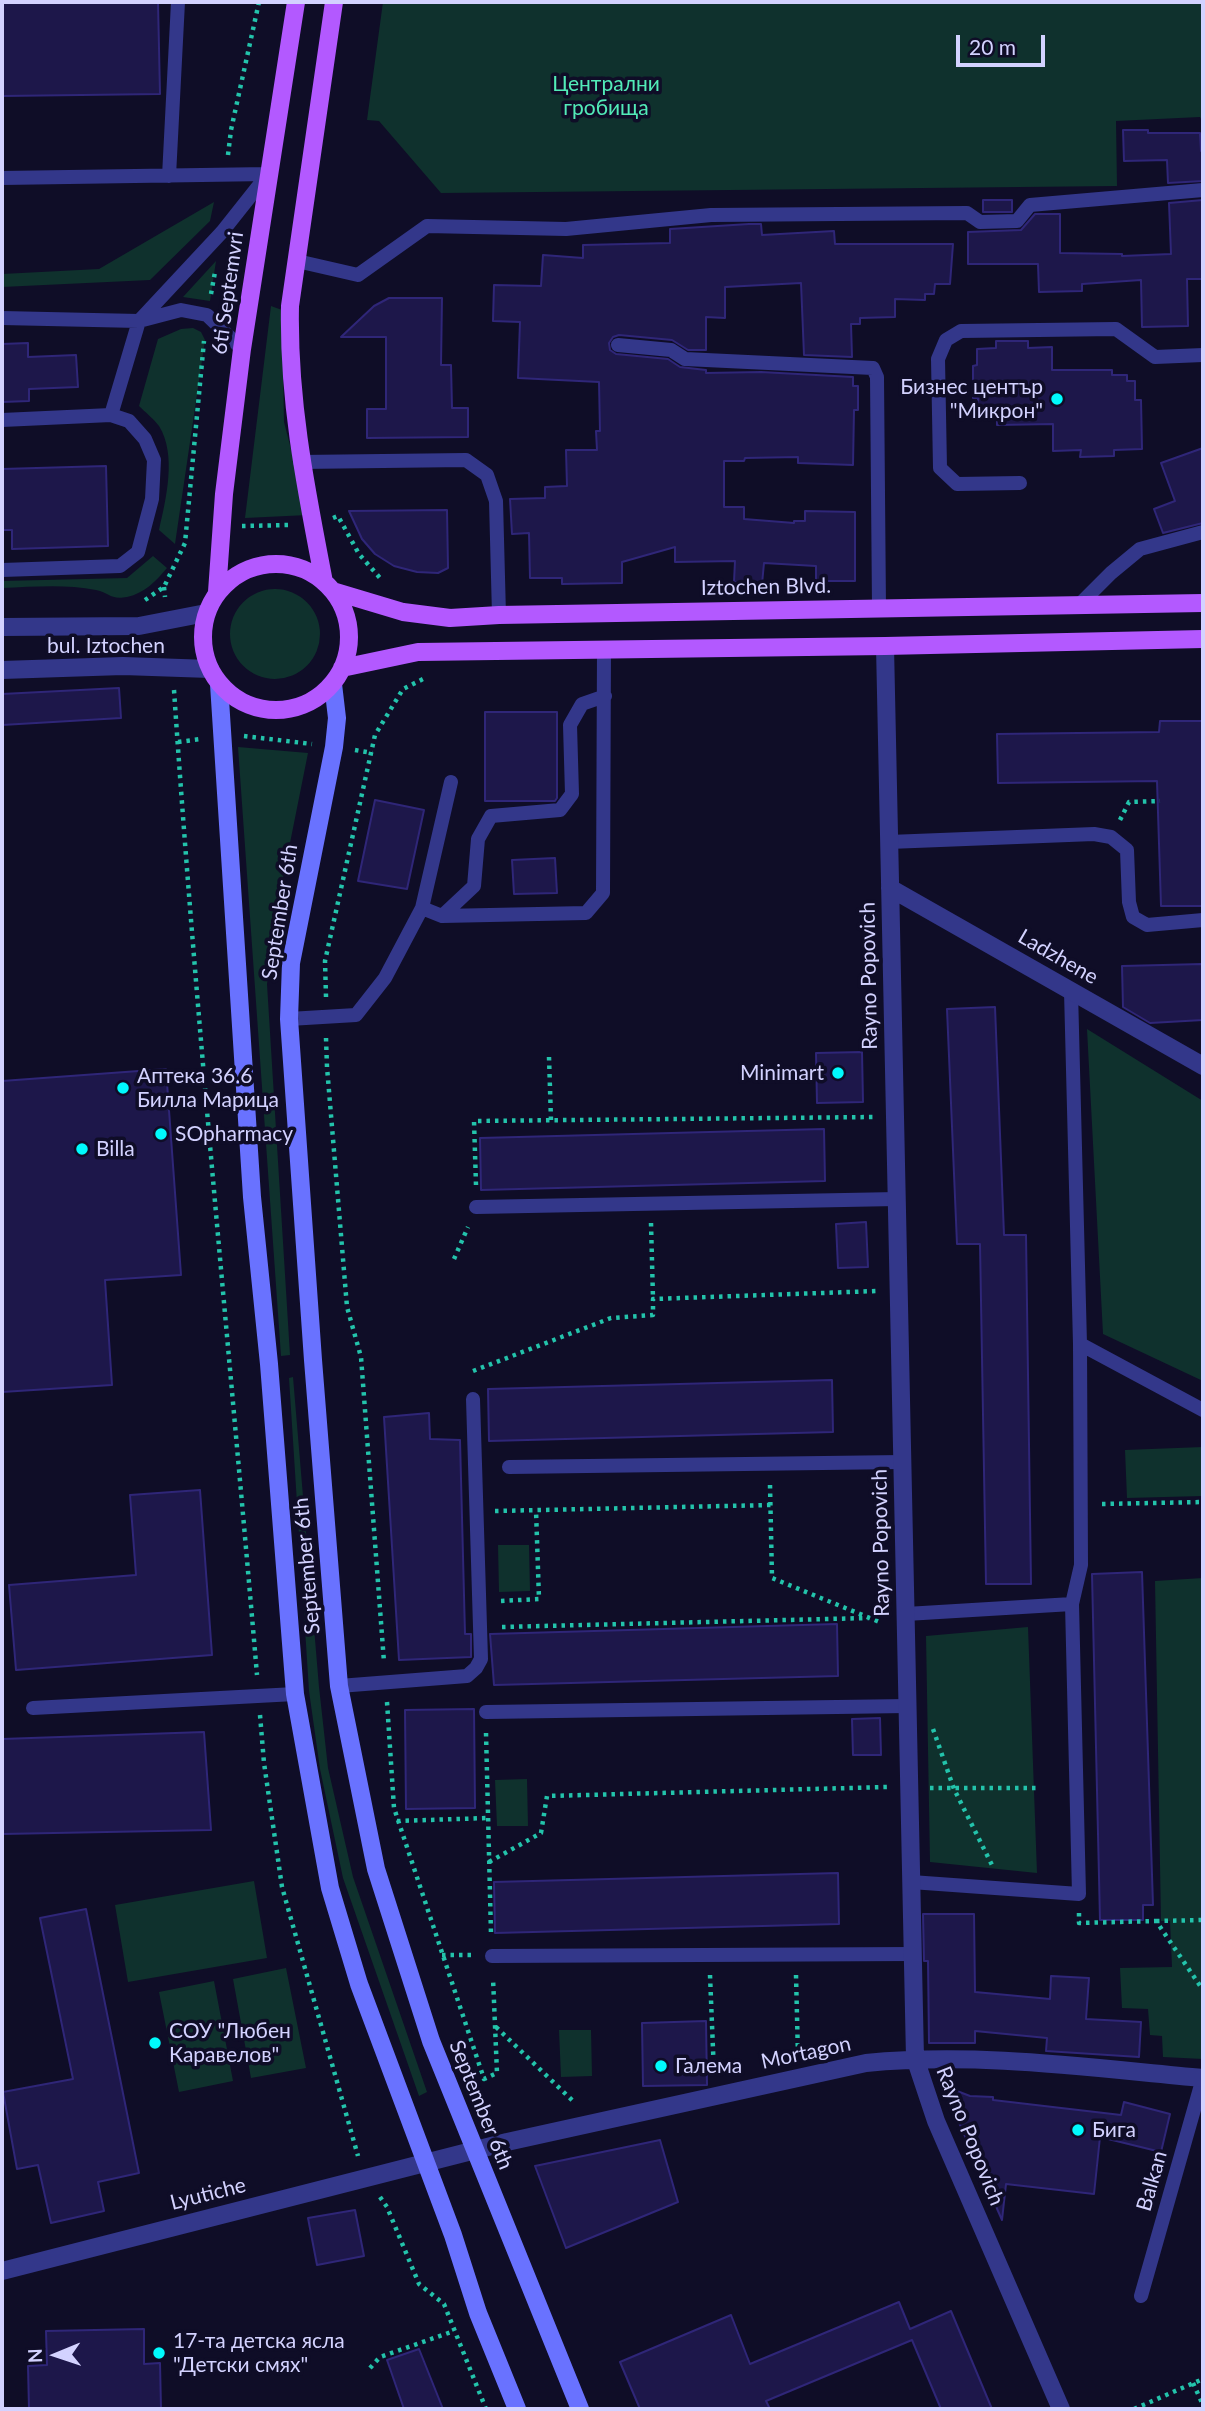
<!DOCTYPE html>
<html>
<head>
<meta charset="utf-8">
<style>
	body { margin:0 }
	#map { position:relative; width:1205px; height:2411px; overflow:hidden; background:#0f0d27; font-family:Lato,sans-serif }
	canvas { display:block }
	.frame { position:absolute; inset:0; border:4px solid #d3d2ff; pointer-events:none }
	.north { position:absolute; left:21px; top:2320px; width:70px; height:70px; -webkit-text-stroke:5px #0f0d27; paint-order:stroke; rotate:268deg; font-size:19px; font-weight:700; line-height:28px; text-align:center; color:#d3d2ff }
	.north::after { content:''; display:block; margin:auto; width:24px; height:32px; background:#d3d2ff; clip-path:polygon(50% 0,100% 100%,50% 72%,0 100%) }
	.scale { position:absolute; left:956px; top:35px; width:89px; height:32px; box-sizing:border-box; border:4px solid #d3d2ff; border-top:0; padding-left:9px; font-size:21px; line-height:24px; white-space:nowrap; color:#d3d2ff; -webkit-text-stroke:5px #0f0d27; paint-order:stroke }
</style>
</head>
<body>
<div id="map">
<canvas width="1205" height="2411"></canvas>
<div class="frame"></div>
<div class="north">N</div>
<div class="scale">20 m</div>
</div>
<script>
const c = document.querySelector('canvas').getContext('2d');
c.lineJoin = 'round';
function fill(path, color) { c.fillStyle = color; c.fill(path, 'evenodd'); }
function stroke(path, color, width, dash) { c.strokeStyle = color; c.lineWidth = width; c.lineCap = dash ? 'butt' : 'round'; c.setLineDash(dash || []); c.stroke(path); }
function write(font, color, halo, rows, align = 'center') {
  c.font = font + ' Lato,sans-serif'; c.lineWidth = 7; c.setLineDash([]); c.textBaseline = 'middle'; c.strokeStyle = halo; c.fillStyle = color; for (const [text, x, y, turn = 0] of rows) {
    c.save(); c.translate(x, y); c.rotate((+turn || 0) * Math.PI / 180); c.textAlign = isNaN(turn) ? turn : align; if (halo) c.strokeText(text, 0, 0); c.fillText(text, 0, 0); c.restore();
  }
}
fill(new Path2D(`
	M383,2H1203V123L1200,117L1116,121L1117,186L441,193L379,121L367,120Z
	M214,202L210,221L150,280L2,287V274L99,269Z
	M216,261L210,301L183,297Z
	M271,306L282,310L284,422L308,515L245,518Z
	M193,328L201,332L205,340L175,544L159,530C166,499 177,455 159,426C154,419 145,412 139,406L158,339L181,329Z
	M153,556L167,568C156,581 145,593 127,597C110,600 110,593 96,590C65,584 33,587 2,588V581L127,578Z
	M230 634a45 45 0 1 1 90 0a45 45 0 1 1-90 0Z
	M238,747L308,753L279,898L267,984L290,1355L281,1356Z
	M1087,1029L1203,1101V1381L1103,1334Z
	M293,1377L319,1687L328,1768L353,1877L427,2092L419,2096L343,1878L320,1769L309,1691L289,1378Z
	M1203,1447V1496L1127,1498L1125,1450Z
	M498,1545H529L530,1591L499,1592Z
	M1203,1578V2059L1163,2057L1162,2036L1150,2035L1148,2009L1122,2008L1120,1968L1172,1967L1170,1921H1161L1155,1581Z
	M1028,1627L1037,1873L930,1862L926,1636Z
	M527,1779L528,1826H497L495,1780Z
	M254,1881L267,1958L128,1982L115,1905Z
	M286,1968L306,2068L251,2078L233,1979Z
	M214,1981L233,2081L179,2092L159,1992Z
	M559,2030H591L592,2076L561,2077Z`), '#0f312d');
const building = new Path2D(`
	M2,2H158L160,94L2,96Z
	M1123,130H1148V133H1200L1201,151H1203V181L1168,183L1167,160L1124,161Z
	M983,200H1012V212H983Z
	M1203,200V279H1187L1188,326L1142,327L1141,280L1082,284V291L1039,292L1038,264H968V232L1021,230L1035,214H1060V253L1122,254V256L1171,254L1169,203Z
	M749,224H761L762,235L834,231L835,244H953L950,284H935L934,294H925V300L895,299V317L860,318V324H851L852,357L804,355L801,283L725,287V318L706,317V350H688L672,340L619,335L613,337L609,343L610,350L616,354L668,359L680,367L706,370V373L761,372L853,377V386H858V410H854L853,465L798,463V457L745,458L744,461H724V507H744V519L794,523V521H805V511L855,512V581H816V566L764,563L762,584L734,582L735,561L675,562V547L622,562V583L562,584V578H530L529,533L512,534L510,499L545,498V487L567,486L566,450H597L596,431H600L599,382L518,378L520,322L493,321L494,285L541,286L543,255L583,258V245L670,243V229Z
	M389,298H442L441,365H451L452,408H468V437L367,438V409H386V337H341L374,306Z
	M996,341H1028V348L1052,347V370H1112V375H1127V381H1135V400H1141L1142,449L1114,450V456L1080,457L1081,450L1053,451V424L997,425V416H978V398H973V366L977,365V349L996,348Z
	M28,343V357L76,355L78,387L29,389V401L2,402V344Z
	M1203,448V523L1163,533L1154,509L1175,501L1161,463Z
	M106,466L108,546L12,549V530H2V469Z
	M447,510L448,568L438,573L417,572L394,566L375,554L362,539L349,511Z
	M119,688L121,718L2,725V694Z
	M485,712H557V798L555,801H485Z
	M1160,721H1202L1203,906H1161L1157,781L998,783L997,734L1159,732Z
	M375,800L424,810L407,889L358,881Z
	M555,858L557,893L514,894L512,860Z
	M1203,964V1020L1150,1023L1123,1007L1122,966Z
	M995,1007L1004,1235H1026L1031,1584H986L980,1244H957L947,1009Z
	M862,1052L863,1102L817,1103L816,1053Z
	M166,1069L181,1275L105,1280L112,1385L2,1392V1081Z
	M824,1129L825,1181L481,1190L480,1138Z
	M866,1222L868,1267L838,1268L836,1224Z
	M832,1380L833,1432L489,1441L488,1389Z
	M429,1413L430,1439L460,1440L465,1634H471V1657L399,1660L384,1417Z
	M200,1490L212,1655L16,1670L9,1585L136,1575L130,1495Z
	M1142,1572L1153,1905H1143V1920H1100L1092,1574Z
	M837,1624L838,1676L494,1685L490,1634Z
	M474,1709L475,1808L406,1809L405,1710Z
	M880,1718L881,1755H853L852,1719Z
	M204,1732L211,1830L2,1834V1739Z
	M838,1873L839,1924L495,1933L494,1882Z
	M86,1909L139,2173L98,2182L104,2211L51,2223L38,2165L17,2169L3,2092L73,2079L40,1918Z
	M923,1914H974L975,1992L1050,1999L1051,1976L1089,1978L1086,2019L1141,2022L1139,2057L1046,2051L1047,2038L975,2031V2043H929L928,1961H924Z
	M706,2021L707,2085L643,2086L642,2023Z
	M957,2091L970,2096L993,2097V2100L1121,2115L1124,2102L1170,2114L1161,2152L1100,2137L1094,2194L1006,2184L1002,2220L953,2109Z
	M660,2140L678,2202L566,2248L535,2166Z
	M355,2210L364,2256L317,2265L308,2218Z
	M899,2302L910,2329L951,2311L992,2409H941L912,2340L766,2401L770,2409H640L620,2362L731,2315L750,2364Z
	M144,2329V2364L160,2363L161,2409H29L28,2366L47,2365L46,2331Z
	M419,2349L443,2409H404L387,2360Z`);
fill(building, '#1d174a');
stroke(building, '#2f2678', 2);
stroke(new Path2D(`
	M228,155L231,130L259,2
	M211,294L215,272
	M333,518L338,516L359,554L380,578L381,582
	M242,526L290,525
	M164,587L165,597
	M145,600L164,587L185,543L204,341
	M174,690C196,1018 229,1346 257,1675
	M244,736L312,744
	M178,742L201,739
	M355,750L372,753
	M1202,800H1203
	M1120,820L1129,802L1160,801
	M326,997L325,961L375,735L403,689L427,677
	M326,1038L327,1067L347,1307L361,1357L384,1662
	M549,1057L551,1120
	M476,1185L474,1121L873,1117
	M651,1223L653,1299
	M454,1259L468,1227
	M473,1371L611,1318L653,1315V1299L877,1291
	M770,1485L772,1578L882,1623
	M1102,1504L1203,1502
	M495,1511L771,1505
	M501,1601L539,1599L536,1510
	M502,1627L869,1618
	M387,1702L394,1808L484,2079L497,2073L493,1978
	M260,1715L264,1763L282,1887L358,2156
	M933,1729L954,1789L992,1865
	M486,1733L491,1934
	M930,1788H1039
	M397,1821L488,1818
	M489,1862L541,1833L547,1796L887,1787
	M1079,1913V1923L1156,1921L1203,1990
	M1156,1921L1203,1920
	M442,1955H472
	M710,1975L714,2074
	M796,1975L798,2057
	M496,2027L575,2103
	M380,2197L387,2207L419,2284L444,2304L486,2409
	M370,2368L380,2357L454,2331
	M1193,2383L1203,2405
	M1134,2409L1203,2379`), '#23c3ab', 4.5, [3.5, 5]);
stroke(new Path2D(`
	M169,176L178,2
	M2,178L268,174
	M297,261L358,275L427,226L566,229L711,215L967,213L980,222L1017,221L1030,205L1203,190
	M2,318L139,321L181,310L207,315L242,349
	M618,345L671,350L685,359L873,368L877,377L879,608
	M111,415L139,321L222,232L268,174
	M2,420L111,415L129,421L145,439L154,460L152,499L138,552L120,566L2,570
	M300,462L466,460L487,475L496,501L499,615
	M1020,483L957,484L940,468L938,359L946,340L961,331L1116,329L1155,357L1203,355
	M1081,603L1111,573L1140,549L1203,532
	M889,842L1094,834L1111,837L1127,850L1129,902L1133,917L1147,925L1203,920
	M422,908L442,916L586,913L603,893L604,648
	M442,916L474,886L478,839L491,816L560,810L572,794L570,725L582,704L605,696
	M1071,991L1080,1344L1081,1565L1072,1604
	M289,1019L356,1015L385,978L422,908L451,782
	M476,1207L897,1199
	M1080,1344L1203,1410
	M509,1467L902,1462
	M906,1614L1072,1604L1079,1894L911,1882
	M339,1686L467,1676L476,1668L481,1659L473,1399
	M33,1708L295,1694
	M486,1712L907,1706
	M492,1956L912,1954
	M1141,2296L1203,2078`), '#33378a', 14);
stroke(new Path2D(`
	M885,646L915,2058L936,2121L1061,2409
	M890,888L1203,1066
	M2,2271L507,2142L866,2063C978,2052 1091,2068 1203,2078`), '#33378a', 18);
stroke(new Path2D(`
	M2,627L139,626L206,613
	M2,670L123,666L210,669`), '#33378a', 18);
stroke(new Path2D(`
	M219,684L252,1197L269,1364L295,1694L330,1888L359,1984L453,2235L478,2313L517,2409
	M333,684L337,718L334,747L291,963L289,1019L313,1360L339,1686L376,1869L431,2041L580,2409`), '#6972ff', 18);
stroke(new Path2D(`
	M203 637a73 73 0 1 1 146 0a73 73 0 1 1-146 0Z
	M324,582C306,489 288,401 290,306L334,2
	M333,591L403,612L450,618L499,615L1203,603
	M217,592L224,494L242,349L296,2
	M342,668L418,652L885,646L1203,639`), '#b359ff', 18);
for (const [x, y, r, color] of [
	[1057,399,7,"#00fafd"],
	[838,1073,7,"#00fafd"],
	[123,1088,7,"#00fafd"],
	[161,1134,7,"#00fafd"],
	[82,1149,7,"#00fafd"],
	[155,2043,7,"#00fafd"],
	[661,2066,7,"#00fafd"],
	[1078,2130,7,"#00fafd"],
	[159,2353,7,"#00fafd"]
]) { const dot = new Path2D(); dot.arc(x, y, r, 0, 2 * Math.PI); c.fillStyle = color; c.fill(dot); stroke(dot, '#0f0d27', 2.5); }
write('21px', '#52ebb8', '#0f0d27', [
	["Централни",606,84],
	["гробища",606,108]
]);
write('21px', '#d3d2ff', '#0f0d27', [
	["6ti Septemvri",228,293,-82],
	["Iztochen Blvd.",766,587,-1],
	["bul. Iztochen",106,646],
	["September 6th",280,912,-81],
	["Ladzhene",1058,957,30],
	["Rayno Popovich",869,976,-91],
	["Rayno Popovich",881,1543,-91],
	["September 6th",307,1566,-95],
	["Mortagon",806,2053,-12],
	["September 6th",481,2105,68],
	["Rayno Popovich",970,2136,68],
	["Balkan",1152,2181,-74],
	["Lyutiche",208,2194,-14]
]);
write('21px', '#d3d2ff', '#0f0d27', [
	["Бизнес център",1043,387,"right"],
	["\"Микрон\"",1043,411,"right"],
	["Minimart",824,1073,"right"],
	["Аптека 36.6",137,1076],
	["Билла Марица",137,1100],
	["SOpharmacy",175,1134],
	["Billa",96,1149],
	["СОУ \"Любен",169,2031],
	["Каравелов\"",169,2055],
	["Галема",675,2066],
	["Бига",1092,2130],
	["17-та детска ясла",173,2341],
	["\"Детски смях\"",173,2365]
], 'left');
</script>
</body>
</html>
